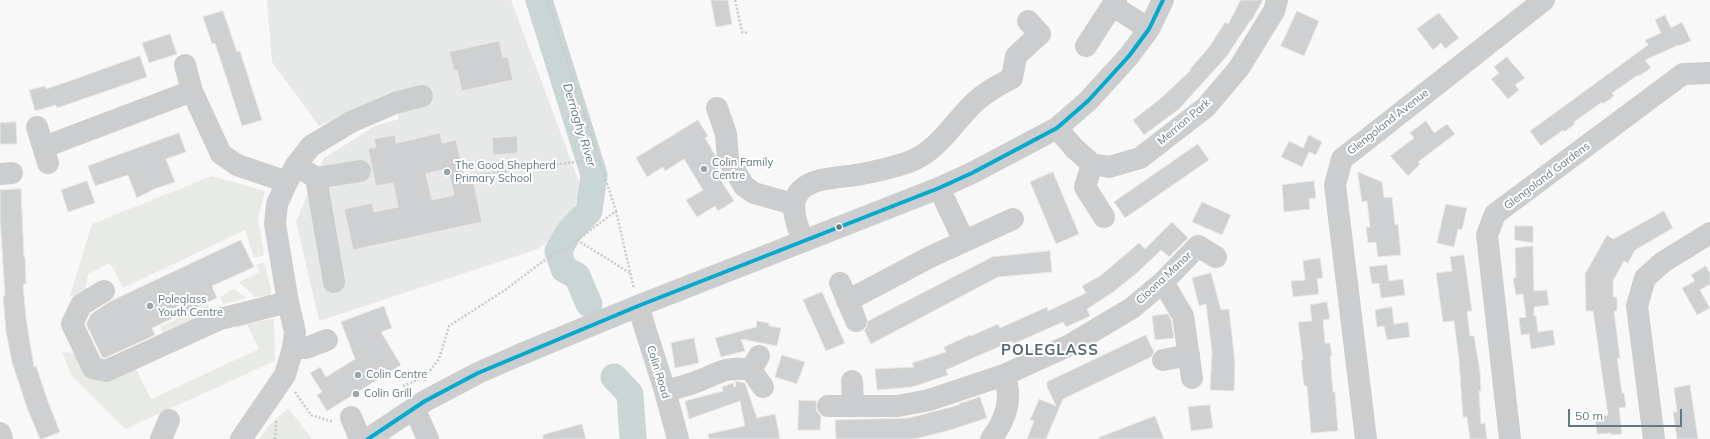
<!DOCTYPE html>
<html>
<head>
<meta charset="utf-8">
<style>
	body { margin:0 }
	#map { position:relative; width:1710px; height:439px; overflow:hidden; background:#f8f8f8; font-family:Mulish,sans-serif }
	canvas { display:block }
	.scale { position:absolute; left:1568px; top:409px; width:114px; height:18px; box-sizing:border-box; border:2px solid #657981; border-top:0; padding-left:5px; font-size:12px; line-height:14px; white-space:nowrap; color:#657981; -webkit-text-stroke:3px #fff; paint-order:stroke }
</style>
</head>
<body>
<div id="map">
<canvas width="1710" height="439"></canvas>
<div class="scale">50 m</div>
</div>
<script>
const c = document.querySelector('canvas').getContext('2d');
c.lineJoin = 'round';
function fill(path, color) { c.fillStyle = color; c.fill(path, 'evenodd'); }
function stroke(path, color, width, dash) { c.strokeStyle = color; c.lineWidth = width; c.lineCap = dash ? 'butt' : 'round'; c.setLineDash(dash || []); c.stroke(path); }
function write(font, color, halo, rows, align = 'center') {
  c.font = font + ' Mulish,sans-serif'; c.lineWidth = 4; c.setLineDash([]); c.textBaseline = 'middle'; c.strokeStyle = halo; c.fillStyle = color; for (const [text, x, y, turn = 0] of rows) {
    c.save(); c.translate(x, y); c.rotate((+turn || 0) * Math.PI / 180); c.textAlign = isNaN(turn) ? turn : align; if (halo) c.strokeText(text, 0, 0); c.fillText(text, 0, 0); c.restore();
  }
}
fill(new Path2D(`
	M267,0H511L581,187L569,223L538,249L319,321L296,221L324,158L375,126L399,119L392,92L319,126L272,62Z`), '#e7e9e8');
fill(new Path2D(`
	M212,176L265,191L258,218L264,255L254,258L245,230L123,288L110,263L88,274L85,292L83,295L70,296L92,224Z
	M264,262L271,289L270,296L255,297L239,282L260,272L256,265Z
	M234,289L247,298L223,304L220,297Z
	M208,304L212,313L164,336L160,327Z
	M274,319L275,361L125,429L72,376L62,352L74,353L80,360L136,369L151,399L259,349L247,325L236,328L234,324Z
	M288,408L312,439H259L269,426Z`), '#e8eae5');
stroke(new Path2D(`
	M539,0L594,175L589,211L569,232L558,251L564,269L577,276L589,304
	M614,377L630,394L633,439`), '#cad5d6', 27);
const building = new Path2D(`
	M711,0H728L732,24L716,27Z
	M1241,0H1263L1251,21H1250L1226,57L1179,109L1144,135L1133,120L1160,99L1191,70L1190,69L1210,46L1225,22L1228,24Z
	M223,11L237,52L240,51L262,120L242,126L215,43L212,44L203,17Z
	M1297,11L1319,21L1304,56L1281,46Z
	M1439,13L1459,38L1445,49L1441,43L1433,50L1417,29Z
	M1665,15L1671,28L1682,22L1691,41L1678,46V45L1645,60L1651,68L1639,76L1638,75L1612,93L1614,96L1603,104L1602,102L1574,122L1575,124L1564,132L1563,130L1541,146L1530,131L1648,45L1645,40L1661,33L1655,20Z
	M170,34L177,54L149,63L142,43Z
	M499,41L503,58L508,57L513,80L462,91L457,70L454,71L449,52Z
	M140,56L147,77L57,108L56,105L35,111L29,90L45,86L46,89L64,83Z
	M1507,57L1525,78L1515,85L1519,90L1508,99L1491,79L1499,73L1494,67Z
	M698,120L708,136L705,138L715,155L719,168L715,171L734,201L718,211L715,206L697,217L686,200L703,190L684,159L665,171L663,167L647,177L636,158Z
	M1426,121L1434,133L1447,124L1455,134L1418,162L1420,164L1408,176L1390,156L1414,138L1410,133Z
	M16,122L17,144H0V123Z
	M179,133L186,152L166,159L175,182L154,189L137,198L128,175L95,186L88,166Z
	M440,133L442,143L456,140L466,182L473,180L482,222L353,250L344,209L372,203L374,212L398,207L393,183L376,186L368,149L376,147L374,139L395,135L396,143ZM448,169L454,195L432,200L426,174Z
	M1309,135L1322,142L1316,155L1309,152L1302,167L1281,157L1289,141L1303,148Z
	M517,136L518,153L493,155L492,138Z
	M1198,144L1209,160L1125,218L1114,202Z
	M1053,172L1079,234L1056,244L1030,182Z
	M1358,172L1382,182L1384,198L1392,197L1395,225L1398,224L1401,255L1378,257L1376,242L1368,243L1366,227H1370L1367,201L1362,202Z
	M87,181L95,203L68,212L61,190Z
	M1314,181L1316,198L1309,199L1310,209L1284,212L1282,185Z
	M21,189L24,257H25L26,284H23L26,318L34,367L36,366L47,399L60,432L42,439H40L27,408L12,362L6,332L3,296H5L0,218V190Z
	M1202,202L1231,215L1222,235L1192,222Z
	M1446,204L1467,208L1462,230L1458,229L1454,247L1437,243Z
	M1664,211L1673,228L1635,250L1628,263L1624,261L1613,281V297H1617V311H1614L1620,358H1617L1622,393H1624L1626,407L1619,408L1622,434L1611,435V433L1597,434L1595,417L1608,415L1593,311H1586L1585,274L1607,235L1613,239Z
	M1172,222L1188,238L1169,257L1161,250L1137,273L1113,292L1087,309L1090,316L1066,327L1063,322L1013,344L1012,341L946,370L948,375L912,387L877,390L875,369L914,367L912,363L946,352L944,347L970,335L971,336L998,324L1000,328L1047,307L1048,311L1086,293L1082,286L1100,276L1139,243L1145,249Z
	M1515,226H1533V243L1515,240Z
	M241,240L254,267L212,286L217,298L152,328L155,335L105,358L102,357L86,324L91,314L111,301Z
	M1533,246L1534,291L1547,290L1549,305L1534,307V316H1536L1538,332L1553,330L1555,345L1531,349L1529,334L1521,335L1519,318L1526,317L1523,294L1516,295L1513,278H1516L1515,248Z
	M1050,251L1052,272L998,277L871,344L864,330L866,328L868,321L992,257Z
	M1464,255L1472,311H1467L1470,336H1474L1480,372L1481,391H1479L1481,424L1485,423L1487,439H1470L1467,417H1463L1459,360L1454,321L1443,322L1436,273L1452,271L1450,257Z
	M1320,258L1323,278L1317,279L1319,294L1293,297L1291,281L1305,280L1303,261Z
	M1387,265L1389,281L1403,279L1405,295L1381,298L1379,283L1372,284L1369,267Z
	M1706,266L1710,273V284L1700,290L1710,308L1697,315L1682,288L1695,281L1691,275Z
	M1211,273L1221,310L1229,309L1235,363L1234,391L1210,390L1212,352L1206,304L1199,306L1192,278Z
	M822,292L845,343L826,351L803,300Z
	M1327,302L1330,319L1323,320L1325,343H1330L1332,356H1330L1333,392H1335L1338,431L1311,433L1307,386H1304L1301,360H1303L1298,322L1312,321L1310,305Z
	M384,306L392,328L381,332L401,365L327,411L317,395L322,392L310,373L320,367L326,377L355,359L341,322Z
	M1392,307L1394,324L1408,322L1410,337L1387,340L1384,326L1377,327L1375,310Z
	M1168,314L1171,320L1174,338L1155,340L1152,316Z
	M757,321L769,323V326L781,328L777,346L741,339L745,351L721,357L715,338L756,327Z
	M1146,335L1154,352L1151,357L1063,399L1046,439H1027L1034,421L1030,420L1039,399L1056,406L1047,387V382Z
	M694,338L699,363L675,368L671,343Z
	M782,355L805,362L797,384L775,377Z
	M735,381L745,383L757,418L775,414L780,439H709L708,434L745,426L740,401L689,419L685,401L723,391L722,387L733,383L734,387L736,386Z
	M1690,385L1698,439H1677L1673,412H1677L1674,388Z
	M980,397L987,418L947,431L914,439H836L835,420L909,418L959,405V404Z
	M799,400L817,401L816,406L817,412L821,416L820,430H798Z
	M1210,405L1213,428L1191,431L1188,407Z
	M1155,416L1164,439H1099L1098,438Z
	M582,424L586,439H543V435Z`);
fill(building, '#ced0d1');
stroke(building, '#e8e8e8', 1);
stroke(new Path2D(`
	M735,0L742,32L748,33
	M461,177L599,159
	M616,211L634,289
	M577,240L630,273
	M425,381V377L439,359L449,326L505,290L554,253L565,249L616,211L547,0
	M403,386L425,377
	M295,392L311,415L334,422
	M275,439L276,421`), '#c9cacb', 2.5, [2, 2]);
stroke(new Path2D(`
	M1113,6L1149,29
	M1086,46L1116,0
	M185,65L192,91L221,154L237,165L287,182
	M717,108L726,134L728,159L744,186L754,193L786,202L794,207
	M37,127L48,163
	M1057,128L1074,148L1092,164L1109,167L1140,158L1206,107L1239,68L1274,11L1277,0
	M44,147L192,91
	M1092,164L1085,187L1104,217
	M296,165L316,178L334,282
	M0,174L12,173
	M316,178L360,171
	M939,188L964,241
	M803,241C798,227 787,203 801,190C815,176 844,178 862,174C878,171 894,167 909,162C938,151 953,123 974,103C985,92 999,85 1012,78L1016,56L1040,34L1028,21
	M1163,282L1183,316L1192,378
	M840,283L856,321
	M104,291L81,305L72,324L93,368L106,371L220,319L288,302
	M847,301L930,257L1013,219
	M638,306L665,391L678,439
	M293,348H306L327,340
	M1163,360L1189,355
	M751,370L763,387
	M852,381L853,406
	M665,391C677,388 689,385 701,380C720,372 729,366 751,370L759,356
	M828,406H898L929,400L1004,375L1070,345L1132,308L1163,282L1198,246L1216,257
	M414,408L428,439
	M351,417L360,439
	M0,433L2,439
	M161,439L169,420
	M241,439L285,375L293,348L295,332L288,302L275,224L277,204L287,182L296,165L311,146L351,122L395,103L422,96
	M368,439L425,401L478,373L519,355L638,306L939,188L972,173L1057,128L1088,101L1129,56L1149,29L1163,0
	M991,439C1006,420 1013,398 1004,375
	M1366,439L1335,185L1342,159L1544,0
	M1510,439L1487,235L1495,214L1683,74L1710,73
	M1654,439L1637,306L1645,278L1663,262L1710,233`), '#cbcdce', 22);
stroke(new Path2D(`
	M368,439L425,401L478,373L638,306L939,188L972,173L1057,128L1088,101L1129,56L1149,29L1163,0`), '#00a9ce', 4);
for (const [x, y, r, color] of [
	[704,169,4,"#98a5ab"],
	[447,172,4,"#98a5ab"],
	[839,227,3.5,"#657981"],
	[150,306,4,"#98a5ab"],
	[358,375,4,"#98a5ab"],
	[356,394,4,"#98a5ab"]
]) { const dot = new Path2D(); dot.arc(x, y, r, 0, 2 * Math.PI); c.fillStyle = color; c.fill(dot); stroke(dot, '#fff', 1.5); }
write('11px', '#657981', '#fff', [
	["Merrion Park",1184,122,-40],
	["Glengoland Avenue",1388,122,-38],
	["Glengoland Gardens",1547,176,-37],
	["Cloona Manor",1164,278,-43],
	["Colin Road",658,372,73]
]);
write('11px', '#657981', '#fff', [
	["Colin Family",712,163],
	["Centre",712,176],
	["The Good Shepherd",455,166],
	["Primary School",455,179],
	["Poleglass",158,300],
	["Youth Centre",158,313],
	["Colin Centre",366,375],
	["Colin Grill",364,394]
], 'left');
write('italic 12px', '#60777b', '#fff', [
	["Derriaghy River",579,125,73]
]);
c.letterSpacing = '1px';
write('bold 15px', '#57666c', '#fff', [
	["POLEGLASS",1050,350]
]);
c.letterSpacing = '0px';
</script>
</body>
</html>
